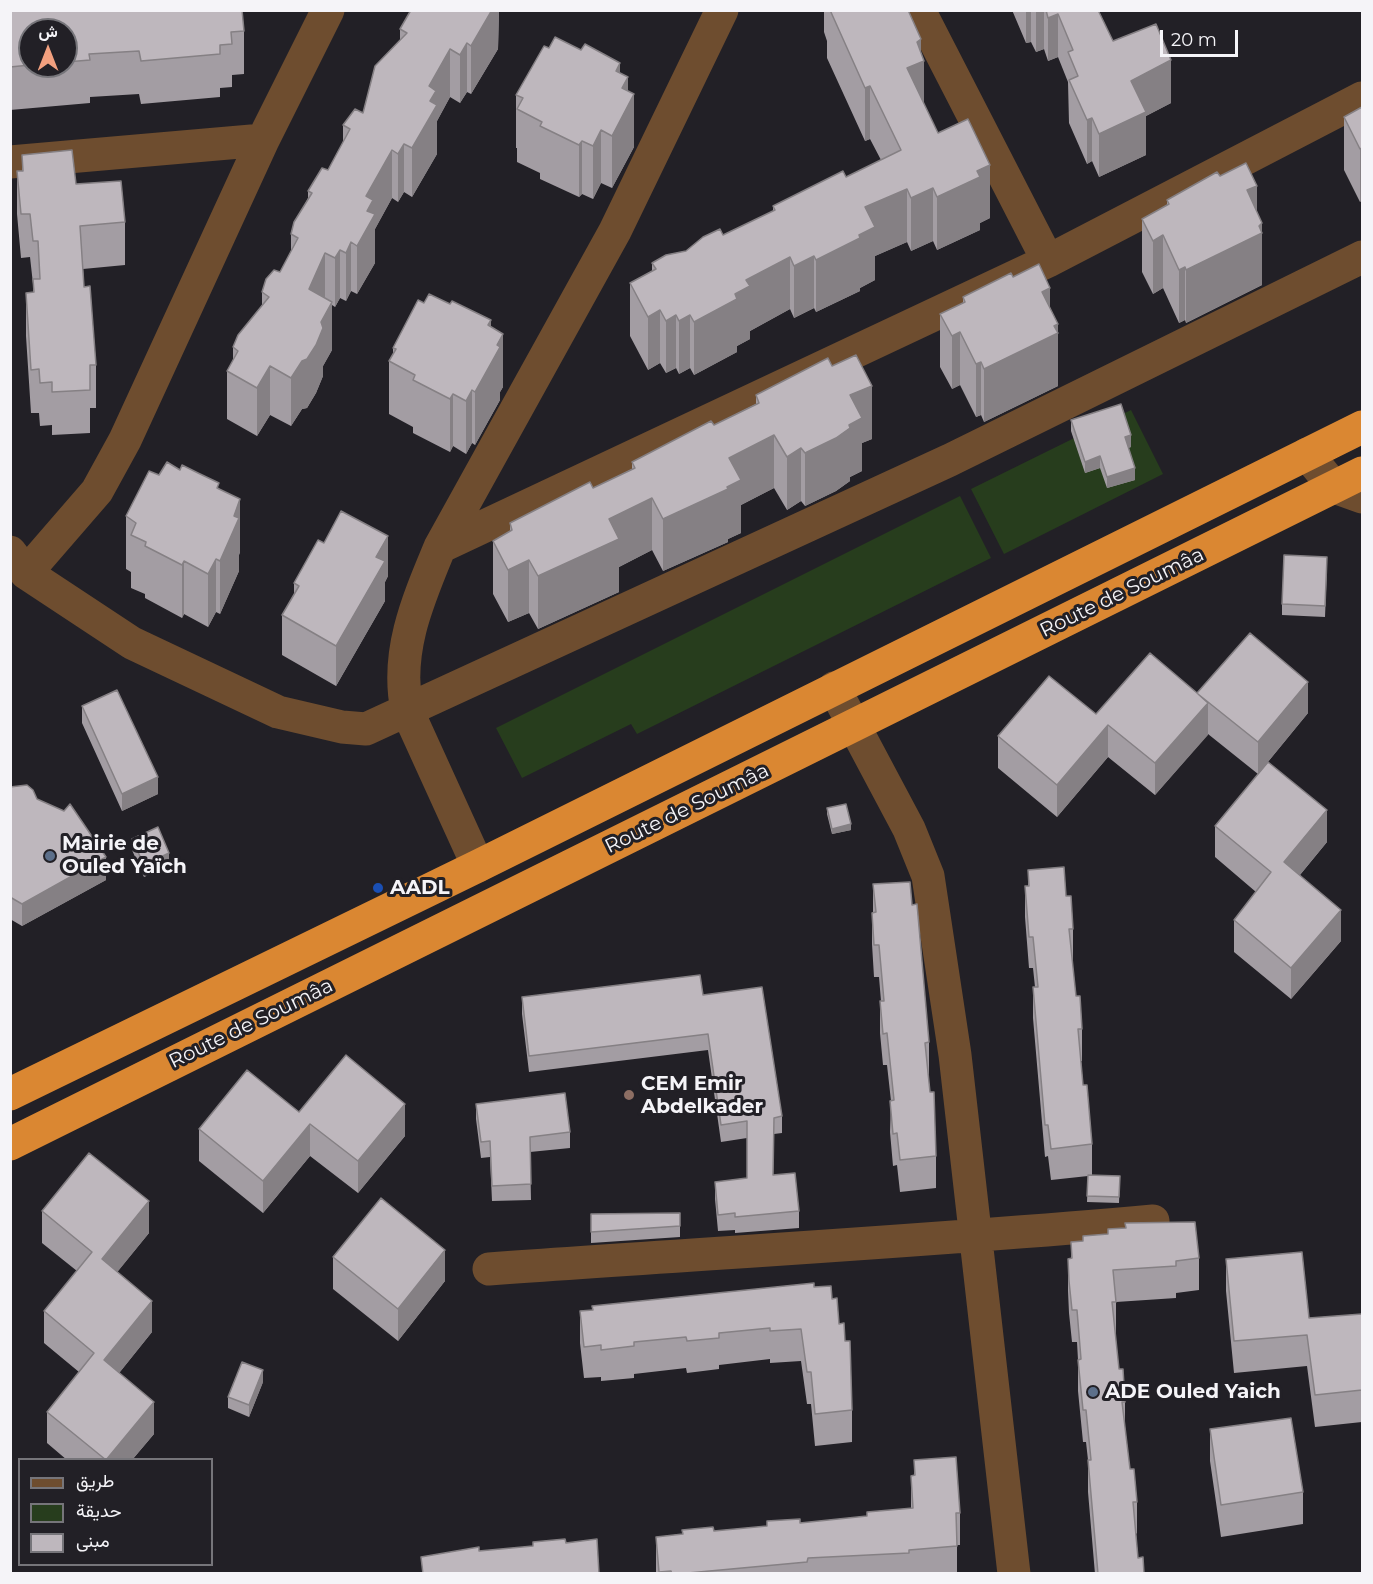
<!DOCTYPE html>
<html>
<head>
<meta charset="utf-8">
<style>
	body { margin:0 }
	#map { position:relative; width:1373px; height:1584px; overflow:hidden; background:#222026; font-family:Montserrat,Vazirmatn,sans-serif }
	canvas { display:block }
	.frame { position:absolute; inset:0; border:12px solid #f5f4f8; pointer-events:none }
	.legend { position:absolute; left:18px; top:1458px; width:195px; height:108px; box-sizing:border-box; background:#222026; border:2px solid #76757a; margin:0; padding:8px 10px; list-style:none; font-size:18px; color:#f5f4f8 }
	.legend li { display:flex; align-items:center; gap:12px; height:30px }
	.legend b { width:30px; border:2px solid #76757a }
	.north { position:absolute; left:18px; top:18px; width:60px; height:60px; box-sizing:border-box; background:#222026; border:2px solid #76757a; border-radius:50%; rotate:0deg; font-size:16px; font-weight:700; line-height:24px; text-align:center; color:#f5f4f8 }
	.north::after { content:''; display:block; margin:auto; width:21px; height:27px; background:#f2a07f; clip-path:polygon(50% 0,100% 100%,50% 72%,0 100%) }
	.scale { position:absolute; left:1160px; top:30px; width:78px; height:27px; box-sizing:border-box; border:3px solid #f5f4f8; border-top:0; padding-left:8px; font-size:18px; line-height:21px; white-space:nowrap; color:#f5f4f8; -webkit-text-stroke:4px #222026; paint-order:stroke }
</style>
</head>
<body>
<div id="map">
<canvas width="1373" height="1584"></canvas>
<div class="frame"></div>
<ul class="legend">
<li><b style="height:8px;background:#6e4d2f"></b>طريق</li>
<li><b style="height:16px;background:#273d1d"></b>حديقة</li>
<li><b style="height:16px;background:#beb7bd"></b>مبنى</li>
</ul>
<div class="north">ش</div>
<div class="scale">20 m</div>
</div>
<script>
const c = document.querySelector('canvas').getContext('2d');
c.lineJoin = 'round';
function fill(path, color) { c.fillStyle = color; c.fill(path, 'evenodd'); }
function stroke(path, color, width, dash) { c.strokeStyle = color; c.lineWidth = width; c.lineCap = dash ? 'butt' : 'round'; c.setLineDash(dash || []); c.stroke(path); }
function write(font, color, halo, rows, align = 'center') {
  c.font = font + ' Montserrat,sans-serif'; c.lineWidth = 6; c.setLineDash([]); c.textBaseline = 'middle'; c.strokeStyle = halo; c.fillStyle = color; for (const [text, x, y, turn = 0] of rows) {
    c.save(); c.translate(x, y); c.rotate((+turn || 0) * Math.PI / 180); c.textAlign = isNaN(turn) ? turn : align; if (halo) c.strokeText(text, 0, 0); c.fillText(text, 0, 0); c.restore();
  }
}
fill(new Path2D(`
	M1131,410L1163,474L1004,554L971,489Z
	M960,496L991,558L637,734L631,724L522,778L496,728Z`), '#273d1d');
stroke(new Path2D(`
	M919,10L1048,261
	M10,162L263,140L328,10
	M1307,454L1334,487L1362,497
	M440,547L1048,261L1362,98
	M10,552L26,573L132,643L278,712L342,727L366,729L950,460L1362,257
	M26,573L97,491L125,440L263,140
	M834,688L909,829L928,876L955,1055L1014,1574
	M478,866L407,710C395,652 418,600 440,547L615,231L722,10
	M489,1269C710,1253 932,1241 1153,1221`), '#6e4d2f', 33);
stroke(new Path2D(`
	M10,1094L478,866L1362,427
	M10,1144L1362,473`), '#da8732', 33);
fill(new Path2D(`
	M10,10L244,31V74L232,75V87L220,88V97L141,104L139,94L90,97V103L10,110ZM30,30H66V66H30Z
	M499,10L498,49L471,94L467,92L460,103L450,97L437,121V154L412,197L404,192L398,202L392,198L375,229V263L357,294L351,291L346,301L340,298L335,307L332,305V350L323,366V376L316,393L307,408L302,409L291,426L270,415L257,436L227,419V371L233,360V347L262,305V292L280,272L291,251V234L308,198V191L328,170L343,142V125L363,113L400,41V29Z
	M824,10H908L921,53L924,105L938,133L990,218L980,223V230L937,250L933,241L911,251L907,242L875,256V280L860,288V291L816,312L814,308L794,318L790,309L750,331V339L737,346V352L694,375L690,368L679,374L676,368L666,373L660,363L648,370L630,336V283L652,271V263L686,251L723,235L773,211V206L846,177L881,160L870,139L865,141L827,58V41L824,32Z
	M1012,10H1098L1113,41L1171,103L1146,116V155L1099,177L1092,161L1087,164L1069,123L1068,82L1058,57L1048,61L1044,49L1036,52L1031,42L1026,43Z
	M549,48L581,50L620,73L628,91L634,147L612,188L601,183L593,199L582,194L579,197L540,179V173L517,162V148H516V95Z
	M1362,107L1360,202L1344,170V117Z
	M22,155L76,184L125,222V265L83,269L84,287L96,365V408H90V433L52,435V425L40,426L39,413H31L26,336V293L33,292V284L30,257L21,258L17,214V171H22Z
	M1220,176L1257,211L1262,276V285L1186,323L1185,320L1179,323L1163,288L1153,294L1142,272V219L1167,205V200Z
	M1013,277L1050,309L1058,324V386L984,422L981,415L976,417L960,385L952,389L940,367V314L963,303V297Z
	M424,303L491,327L503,387L500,392V400L475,445L472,443L466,454L453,446L450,452L413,433V427L389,414V361L393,354V348Z
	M756,395L872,439L862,443V471L850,477V481L836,491L805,506L801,501L787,510L774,488L741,505V533L728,539V542L663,571L652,550L619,567V592L538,629L529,613L508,622L493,594V541L510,532V523L593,488L632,469V462L714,425L756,404Z
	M1071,420L1131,447L1128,448L1135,480L1107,488L1100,468L1085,473L1071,431Z
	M180,470L219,488L240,552L239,555V571L220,614L216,612L208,627L184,614L182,618L145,598V594L131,588V572L126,569V516L159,475Z
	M1327,568L1325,617L1282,615V604Z
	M388,576L385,582V601L336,686L282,655V615L294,595V583Z
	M1197,693L1308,713L1258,774L1208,734L1155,795L1108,757L1057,817L998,768V736Z
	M82,706L158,794L122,811L82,723Z
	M10,787L37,799L106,880L22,926L10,919Z
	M827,808L851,830L832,834L827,814Z
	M1215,826L1327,842L1300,875L1341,941L1291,999L1234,952V920L1256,892L1215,857Z
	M132,839L169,865L144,877L132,850Z
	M1028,870L1066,896L1073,929V961H1072L1076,996L1082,1029V1061H1081L1083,1085L1092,1144V1175L1120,1176L1119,1203L1087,1202L1088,1176L1051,1180L1048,1156L1045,1157L1033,1018V987H1035L1033,968H1029L1025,917V886H1028Z
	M873,884L912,905L929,1042V1074H928L936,1156V1188L900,1192L897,1165L893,1166L890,1132L891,1101L887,1065H883L880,1033V1001H881L879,977H874L872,944V913L873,912Z
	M703,995L782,1116V1133L774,1134L773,1175L799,1211V1228L735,1233V1230L718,1231L715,1199V1182L747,1178V1138L721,1142L708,1050L529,1072L522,1014V997Z
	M476,1104L570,1132V1148L530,1152L531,1200L492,1201L490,1157L481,1158L476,1119Z
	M299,1112L405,1136L358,1193L310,1156L263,1213L199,1161V1129Z
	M42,1211L149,1233L117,1272L152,1332L119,1373L154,1434L132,1460H67L47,1443V1412L79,1372L44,1343V1311L77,1271L42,1243Z
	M680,1213V1237L591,1243V1214Z
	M1071,1242L1199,1258V1290L1176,1293V1298L1116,1302V1334H1115L1119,1369L1125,1402V1433L1130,1469L1137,1502V1533L1136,1534L1138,1558L1144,1574H1095L1088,1492V1460L1086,1442H1083L1078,1391V1360L1077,1342H1072L1069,1313L1068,1291V1259L1071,1258Z
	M333,1257L445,1281L398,1341L333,1289Z
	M1226,1259L1309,1318L1362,1314V1422L1315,1427L1307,1366L1234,1373L1226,1291Z
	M814,1287L832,1299L839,1324L852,1410V1442L815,1446L811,1404H807L801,1361L770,1363V1359L719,1365V1369L687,1373L686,1368L634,1374V1378L601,1381V1377L584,1378L580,1343V1311Z
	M263,1382L249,1417L228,1408V1397Z
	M1210,1429L1303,1492V1524L1221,1537L1210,1461Z
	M914,1460L960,1513V1545H957V1574H656V1537L682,1534V1530L714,1531L800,1523L867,1516L911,1508V1476L914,1475Z`), '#a39da3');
fill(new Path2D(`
	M492,10H499L498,49L471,94V46Z
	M1026,10H1031V42L1026,43Z
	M1036,10H1044V49L1036,52Z
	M1058,14V57L1048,61V18Z
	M921,39V62L924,61V114L907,68L917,42Z
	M467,43V92L460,103V55Z
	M450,49V97L437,121V154L412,197V148L429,86Z
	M1171,60V103L1146,116V155L1099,177V134L1131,81Z
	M620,63V116L616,71Z
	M628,77V105L634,94V147L612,188V136L622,88Z
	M870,86V139L865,141V88Z
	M1092,118V161L1087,164V120Z
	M601,130V183L593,199V146Z
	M582,141V194L579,197V145Z
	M404,144V192L398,202V154Z
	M1362,148V201L1360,202V149Z
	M392,150V198L375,229V263L357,294V246L366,196Z
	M990,165V218L980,223V230L937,250V197L977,171Z
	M1257,186V235L1259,226L1262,223V285L1186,323V270L1247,190Z
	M933,188V241L911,251V198Z
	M907,189V242L875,256V280L860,288V291L816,312V260L859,235L865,207Z
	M1163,235V288L1153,294V241Z
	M351,242V291L346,301V253Z
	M340,250V298L335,307V258Z
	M325,253V301L309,289Z
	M814,256V308L794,318V266Z
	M790,257V309L750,331V339L737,346V352L694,375V322L735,294L746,280Z
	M1185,267V320L1179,323V270Z
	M1050,288V337L1054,326L1058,324V386L984,422V369L1042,292Z
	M332,302V350L323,366V376L316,393L307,408L302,409L291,426V378Z
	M660,310V363L648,370V317Z
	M676,315V368L666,373V321Z
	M690,315V368L679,374V321Z
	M491,320V364L497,345L503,334V387L500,392V400L475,445V392L488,325Z
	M960,332V385L952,389V336Z
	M981,362V415L976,417V364Z
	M270,366V415L257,436V388Z
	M872,386V439L862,443V471L850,477V481L836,491L805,506V453L850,395Z
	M472,390V443L466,454V401Z
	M453,394V446L450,452V399Z
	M774,435V488L741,505V533L728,539V542L663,571V519L729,458Z
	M1131,435V447L1125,449V437Z
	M801,448V501L787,510V457Z
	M1100,456V468L1085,473V462Z
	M1135,468V480L1107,488V477Z
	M652,498V550L619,567V592L538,629V576L609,519Z
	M240,499V552L239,555V571L220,614V561L234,516Z
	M388,536V576L385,582V601L336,686V646L376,557Z
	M216,559V612L208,627V574Z
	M529,560V613L508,622V570Z
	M184,561V614L182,618V565Z
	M1308,682V713L1258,774V742Z
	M1208,703V735L1155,795V763Z
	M1108,725V757L1057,817V785Z
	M158,777V794L122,811V794Z
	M1327,810V842L1284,894V862Z
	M851,824V830L832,834V829Z
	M169,853V865L144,877V865Z
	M106,857V880L22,926V904Z
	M1341,910V941L1291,999V968Z
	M405,1104V1136L358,1193V1161Z
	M310,1124V1156L263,1213V1181Z
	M149,1201V1233L102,1291V1259Z
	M445,1250V1281L398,1341V1309Z
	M152,1301V1332L104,1392V1360Z
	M263,1370V1382L249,1417V1405Z
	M154,1402V1434L132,1460H106Z`), '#858084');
const building = new Path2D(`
	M10,10H242L244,31L231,32L232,44L220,45V54L141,61L139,51L89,54L90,60L66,62V30H30V65L10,67Z
	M411,10H492L471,46L467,43L460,55L450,49L429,86L436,91L430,101L437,105L412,148L404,144L398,154L392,150L366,196L373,200L367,211L375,214L357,246L351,242L346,253L340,250L335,258L325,253L309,289L332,302L321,322L323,328L316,345L307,359L302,361L291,378L270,366L257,388L227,371L238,351L233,347L238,335L269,297L262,292L266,279L274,270L280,272L298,238L291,234L294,222L312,193L308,191L322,168L328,170L350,129L343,125L355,109L363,113L375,66L407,33L400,29Z
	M830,10H908L921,39L917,42L924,61L907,68L938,133L968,119L990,165L977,171L980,177L937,197L933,188L911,198L907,189L865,207L875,227L859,235L860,238L816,260L814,256L794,266L790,257L746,280L750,286L735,294L737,299L694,322L690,315L679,321L676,315L666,321L660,310L648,317L630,283L656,269L652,263L666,255L686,251L703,237L720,229L723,235L775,210L773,206L843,171L846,177L901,150L870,86L865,88Z
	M1046,10H1098L1113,41L1156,24L1171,60L1131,81L1146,112L1099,134L1092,118L1087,120L1069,80L1078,76L1068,52L1073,50L1058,14L1048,18Z
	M555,37L581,50L585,44L620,63L616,71L628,77L622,88L634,94L612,136L601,130L593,146L582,141L579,145L540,126L542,122L517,109L523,98L516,95L544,46L549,48Z
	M1362,107V148L1360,149L1344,117Z
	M72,150L76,184L121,181L125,222L80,226L84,287L90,286L96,365H90V390L52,392V382L40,383L39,369L31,370L26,293L34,292L33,279H40L38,241H33L30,214H21L17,171H23L22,155Z
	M1246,163L1257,186L1247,190L1262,223L1259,226L1262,233L1186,270L1185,267L1179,270L1163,235L1153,241L1142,219L1169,204L1167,200L1217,172L1220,176Z
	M1039,264L1050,288L1042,292L1058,324L1054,326L1058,333L984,369L981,362L976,364L960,332L952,336L940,314L965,302L963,297L1011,273L1013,277Z
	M429,294L450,304L452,301L491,320L488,325L503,334L497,345L500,347L475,392L472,390L466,401L453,394L450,399L413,380L415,375L389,361L396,349L393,348L418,300L424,303Z
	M856,355L872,386L850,395L862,418L849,425L850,428L836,438L805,453L801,448L787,457L774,435L729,458L741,480L727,487L728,489L663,519L652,498L609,519L619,539L538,576L529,560L508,570L493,541L512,530L510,523L590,482L593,488L635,468L632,462L711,421L714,425L759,403L756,395L828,358L832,366Z
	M1121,404L1131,435L1125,437L1135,468L1107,477L1100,456L1085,462L1071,420Z
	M167,462L180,470L182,465L198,473L219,483L217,488L240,499L234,516L239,518L220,561L216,559L208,574L184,561L182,565L145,546L146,542L131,535L136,523L126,516L149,471L159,475Z
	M341,511L388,536L376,557L385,561L336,646L282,615L299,586L294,583L318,540L324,543Z
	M1284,555L1327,557L1325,606L1282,604Z
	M1250,633L1308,682L1258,742L1198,694L1208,703L1155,763L1108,725L1057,785L998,736L1049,676L1096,714L1150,653L1197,693Z
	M117,690L158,777L122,794L82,706Z
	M1268,762L1327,810L1284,862L1341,910L1291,968L1234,920L1271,872L1215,826Z
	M27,785L33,790L37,799L64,811L70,804L106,857L22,904L10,897V787Z
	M846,804L851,824L832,829L827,808Z
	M158,827L169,853L144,865L132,839Z
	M1064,867L1066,896H1071L1073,929H1069L1076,996H1080L1082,1029H1078L1083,1085H1087L1092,1144L1051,1149L1048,1125H1045L1033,987H1038L1033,937H1029L1025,886H1029L1028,870Z
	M910,882L912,905L917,904L929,1042L925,1043L930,1092H934L936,1156L900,1160L897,1133L893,1134L890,1101L894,1100L887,1033L883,1034L880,1001H884L879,945H874L872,913L876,912L873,884Z
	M700,975L703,995L762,987L782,1116L774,1118L773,1175L795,1173L799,1211L735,1217V1213L718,1215L715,1182L747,1178V1121L721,1125L708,1034L529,1056L522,997Z
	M346,1055L405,1104L358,1161L310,1124L263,1181L199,1129L247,1070L299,1112Z
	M565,1093L570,1132L530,1137L531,1184L492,1186L490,1141L481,1142L476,1104Z
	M89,1153L149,1201L102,1259L152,1301L104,1360L154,1402L106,1460L47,1412L94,1353L44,1311L92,1252L42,1211Z
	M1088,1175L1120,1176L1119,1197L1087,1196Z
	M381,1198L445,1250L398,1309L333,1257Z
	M680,1213V1226L591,1232V1214Z
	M1195,1222L1199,1258L1176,1261V1266L1113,1270L1116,1302H1112L1119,1369H1123L1125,1402H1122L1130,1469H1134L1137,1502H1133L1138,1558L1143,1557L1144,1574H1098L1088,1460H1091L1086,1410H1083L1078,1360L1081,1359L1077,1310H1072L1069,1281L1068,1259L1072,1258L1071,1242L1083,1241V1236L1108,1234V1229L1126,1228L1125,1223Z
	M1302,1252L1309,1318L1362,1314V1390L1315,1395L1307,1335L1234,1341L1226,1259Z
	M814,1283V1287L831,1286L832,1299L837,1298L839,1324L844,1323L845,1341H850L852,1410L815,1414L811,1372H807L801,1329L770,1331V1328L719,1333V1338L687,1341L686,1337L634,1342V1346L601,1350V1345L584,1347L580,1311L593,1310L592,1306Z
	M242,1362L263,1370L249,1405L228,1397Z
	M1291,1418L1303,1492L1221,1505L1210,1429Z
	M956,1457L960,1513H956L957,1546L909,1550V1553L808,1558L807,1562L677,1574H672L671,1571L659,1572L656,1537L683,1534L682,1530L713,1527L714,1531L767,1526V1521L800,1519V1523L867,1516V1512L913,1508L911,1476L915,1475L914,1460Z
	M565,1539L566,1543L597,1539L599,1574H423L421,1557L479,1547V1551L533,1546V1542Z`);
fill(building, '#beb7bd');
stroke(building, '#858084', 1.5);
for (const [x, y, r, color] of [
	[50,856,6,"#5c6f8a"],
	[378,888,6,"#1a4fb4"],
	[629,1095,6,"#8d6e63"],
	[1093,1392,6,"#5c6f8a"]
]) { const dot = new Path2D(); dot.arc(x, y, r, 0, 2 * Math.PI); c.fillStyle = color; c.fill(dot); stroke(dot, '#222026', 2); }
write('20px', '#f5f4f8', '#222026', [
	["Route de Soumâa",1122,593,-26],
	["Route de Soumâa",687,809,-26],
	["Route de Soumâa",251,1024,-26]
]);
write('bold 20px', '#f5f4f8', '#222026', [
	["Mairie de",62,844],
	["Ouled Yaïch",62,867],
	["AADL",390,888],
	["CEM Emir",641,1084],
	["Abdelkader",641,1107],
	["ADE Ouled Yaich",1105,1392]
], 'left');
</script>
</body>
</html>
